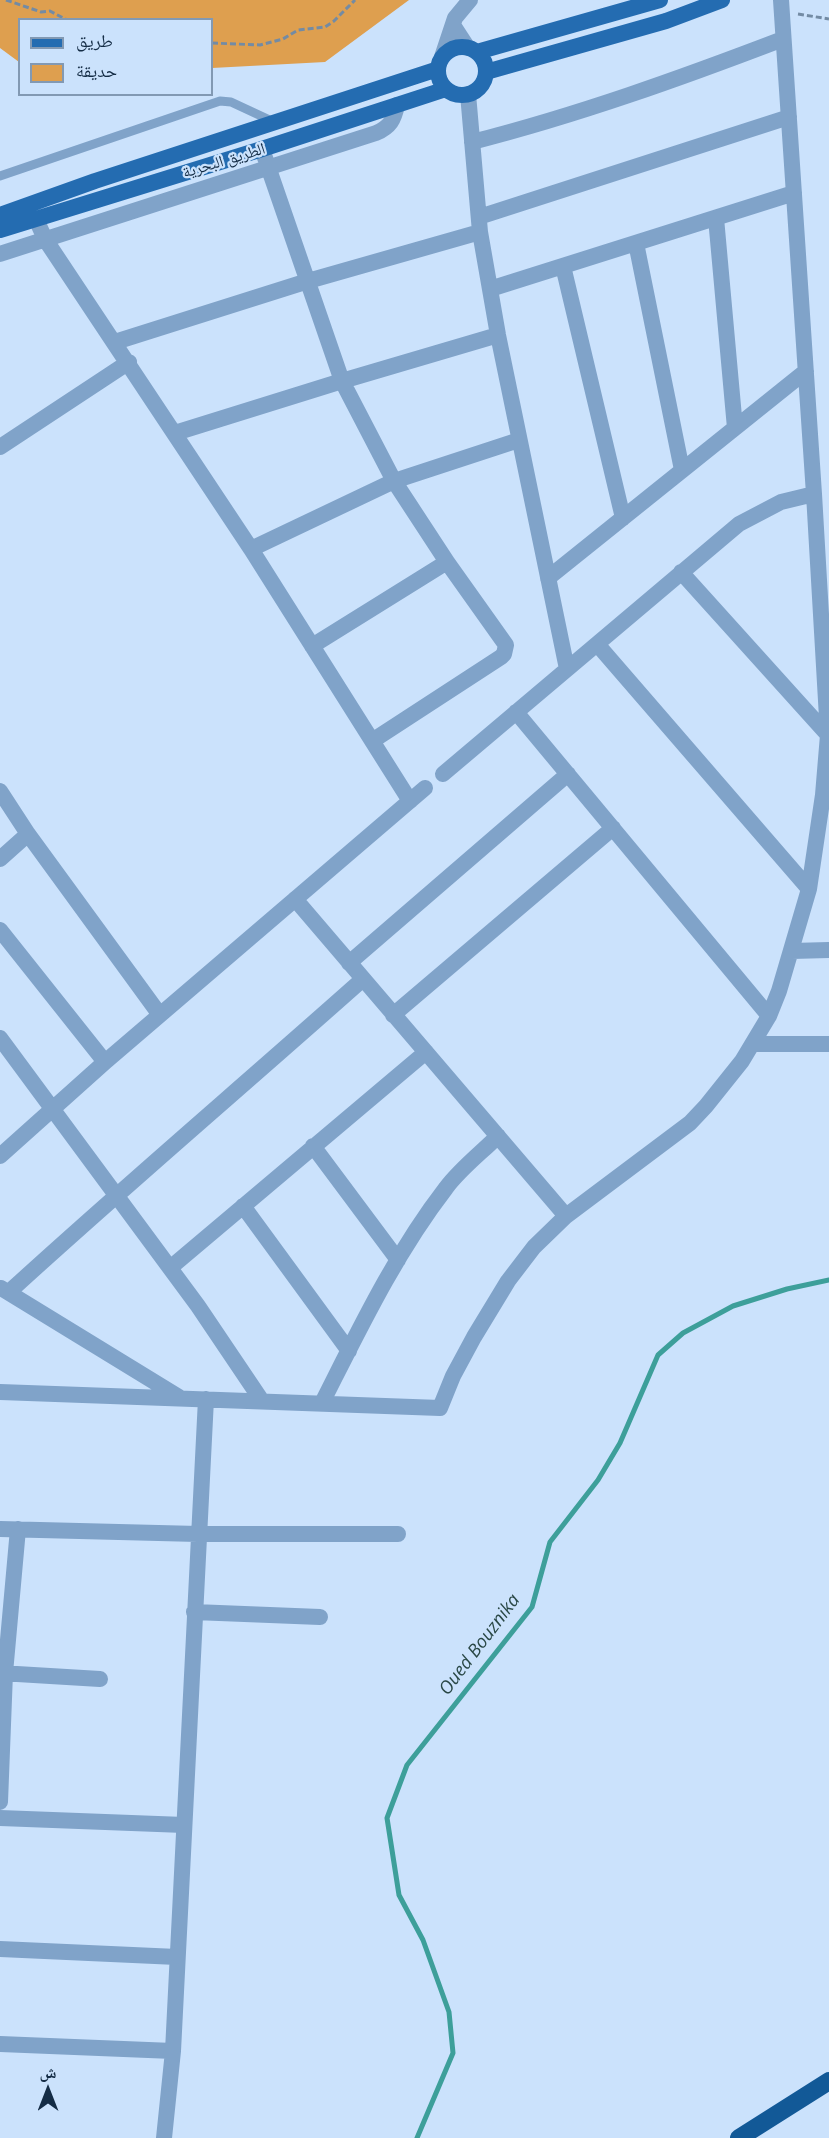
<!DOCTYPE html>
<html>
<head>
<meta charset="utf-8">
<style>
	body { margin:0 }
	#map { position:relative; width:829px; height:2138px; overflow:hidden; background:#cbe2fc; font-family:"Open Sans","Noto Naskh Arabic",sans-serif }
	canvas { display:block }
	.legend { position:absolute; left:18px; top:18px; width:195px; height:78px; box-sizing:border-box; background:#cbe2fc; border:2px solid #8299b3; margin:0; padding:8px 10px; list-style:none; font-size:18px; color:#142c45 }
	.legend li { display:flex; align-items:center; gap:12px; height:30px }
	.legend b { width:30px; border:2px solid #8299b3 }
	.north { position:absolute; left:18px; top:2060px; width:60px; height:60px; -webkit-text-stroke:4px #cbe2fc; paint-order:stroke; rotate:0deg; font-size:16px; font-weight:700; line-height:24px; text-align:center; color:#142c45 }
	.north::after { content:''; display:block; margin:auto; width:21px; height:27px; background:#142c45; clip-path:polygon(50% 0,100% 100%,50% 72%,0 100%) }
</style>
</head>
<body>
<div id="map">
<canvas width="829" height="2138"></canvas>
<ul class="legend">
<li><b style="height:8px;background:#246cb1"></b>طريق</li>
<li><b style="height:16px;background:#de9f4f"></b>حديقة</li>
</ul>
<div class="north">ش</div>
</div>
<script>
const c = document.querySelector('canvas').getContext('2d');
c.lineJoin = 'round';
function fill(path, color) { c.fillStyle = color; c.fill(path, 'evenodd'); }
function stroke(path, color, width, dash) { c.strokeStyle = color; c.lineWidth = width; c.lineCap = dash ? 'butt' : 'round'; c.setLineDash(dash || []); c.stroke(path); }
function write(font, color, halo, rows, align = 'center') {
  c.font = font + ' "Open Sans","Noto Naskh Arabic",sans-serif'; c.lineWidth = 4.5; c.setLineDash([]); c.textBaseline = 'middle'; c.strokeStyle = halo; c.fillStyle = color; for (const [text, x, y, turn = 0] of rows) {
    c.save(); c.translate(x, y); c.rotate((+turn || 0) * Math.PI / 180); c.textAlign = isNaN(turn) ? turn : align; if (halo) c.strokeText(text, 0, 0); c.fillText(text, 0, 0); c.restore();
  }
}
fill(new Path2D(`
	M0,0H409L325,62L212,68V20H20L19,62L0,48Z`), '#de9f4f');
stroke(new Path2D(`
	M417,2138L453,2053L449,2012L423,1940L399,1895L387,1818L407,1765L532,1607L550,1542L598,1480L620,1443L658,1355L683,1333L733,1306L787,1289L829,1280`), '#3d9f9a', 5);
stroke(new Path2D(`
	M6,0L41,12L50,11L67,20
	M798,14L829,19
	M212,43L260,45L283,39L298,30L325,27L334,21L355,0`), '#738ba4', 3, [6, 3]);
stroke(new Path2D(`
	M0,176L220,101L231,102L274,122`), '#80a3c9', 9);
stroke(new Path2D(`
	M453,25L468,48
	M442,57L455,18L470,0
	M468,94L480,232L498,335L567,669
	M472,142C578,115 681,78 783,39
	M262,149L342,381L394,481L447,562L506,645L504,654L501,657L372,741
	M479,217L789,117
	M716,218L735,428
	M36,219L45,239L251,549L410,801
	M636,243L682,470
	M0,254L376,133C390,127 394,120 397,105
	M563,266L623,518
	M490,289L794,193
	M115,342L308,281L480,232
	M175,433L342,381L498,335
	M0,447L129,362
	M251,549L394,481L519,440
	M681,572L828,735
	M548,578L806,371
	M597,644L809,889
	M312,646L447,562
	M516,712L769,1016
	M443,774L739,524L781,502L814,494
	M0,791L28,834L160,1015
	M0,859L28,834
	M295,899L566,1216
	M0,930L105,1062
	M792,951L829,950
	M349,963L568,774
	M393,1015L613,828
	M0,1038L198,1306L262,1401
	M754,1044H829
	M313,1146L398,1260
	M0,1156L105,1062L425,788
	M243,1206L349,1351
	M170,1268L426,1052
	M1,1288L179,1397
	M9,1292C125,1186 245,1084 363,979
	M0,1392L440,1408L453,1376L474,1337L508,1281L534,1247L566,1216L690,1123L706,1106L742,1061L769,1016L779,991L809,889L823,795L828,735L814,494L781,0
	M322,1403C359,1330 395,1254 446,1188C460,1169 481,1153 498,1136
	M0,1529L198,1534H398
	M194,1612L320,1617
	M0,1673L100,1679
	M0,1802L5,1673L18,1529
	M0,1818L184,1825
	M0,1949L177,1957
	M0,2044L173,2051
	M164,2138L173,2051L206,1399`), '#80a3c9', 16);
stroke(new Path2D(`
	M438 71a24 24 0 1 1 48 0a24 24 0 1 1-48 0Z
	M477,52L660,0
	M486,72L666,21L722,0
	M0,215L95,181L438,69
	M0,230L262,149L446,89`), '#246cb1', 16);
stroke(new Path2D(`
	M739,2138L829,2081`), '#125997', 18);
write('16px', '#142c45', '#cbe2fc', [
	["الطريق البحرية",224,161,-17]
]);
write('italic 18px', '#2a4846', '#cbe2fc', [
	["Oued Bouznika",480,1645,-53]
]);
</script>
</body>
</html>
